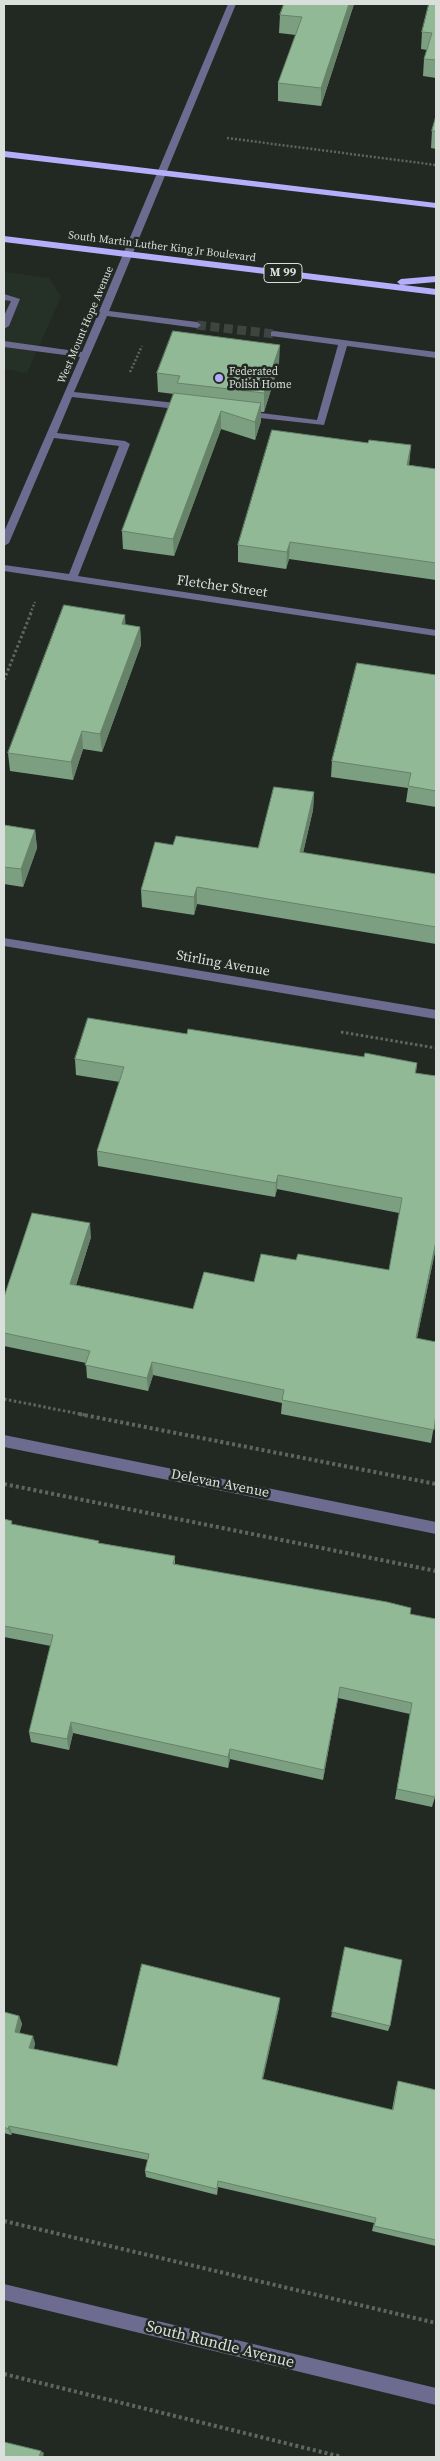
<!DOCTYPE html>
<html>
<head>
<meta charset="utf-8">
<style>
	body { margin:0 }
	#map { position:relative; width:440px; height:2461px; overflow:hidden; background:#222923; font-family:"Source Serif 4",serif }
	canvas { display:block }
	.frame { position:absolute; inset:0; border:5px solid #dadfdb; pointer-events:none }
</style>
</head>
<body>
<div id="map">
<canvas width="440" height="2461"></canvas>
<div class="frame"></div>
</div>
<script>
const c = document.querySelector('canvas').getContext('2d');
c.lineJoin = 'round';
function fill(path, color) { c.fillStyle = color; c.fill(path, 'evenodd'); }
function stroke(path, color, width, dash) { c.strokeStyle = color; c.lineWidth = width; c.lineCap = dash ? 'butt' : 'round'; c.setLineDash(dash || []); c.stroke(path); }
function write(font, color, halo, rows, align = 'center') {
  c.font = font + ' "Source Serif 4",serif'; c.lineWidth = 5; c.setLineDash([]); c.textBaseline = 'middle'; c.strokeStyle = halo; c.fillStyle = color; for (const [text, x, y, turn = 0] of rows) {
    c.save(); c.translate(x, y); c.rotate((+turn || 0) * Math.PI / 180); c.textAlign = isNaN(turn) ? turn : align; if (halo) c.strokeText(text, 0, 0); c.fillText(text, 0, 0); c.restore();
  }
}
fill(new Path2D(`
	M4,272L49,278L61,297L27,373L4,369Z`), '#253126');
stroke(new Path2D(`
	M197,325L274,334`), '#3e443f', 9, [9, 4.5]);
stroke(new Path2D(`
	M227,138L436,165
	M130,372L142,346
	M30,614L35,602`), '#5f6560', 2.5, [2, 2]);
stroke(new Path2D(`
	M4,680L31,613
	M341,1032L436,1048
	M4,1399L85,1415`), '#5f6560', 3, [2.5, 2.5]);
stroke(new Path2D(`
	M79,1414L436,1484
	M4,1484L436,1571
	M4,2221L436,2323
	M4,2374L342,2457`), '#5f6560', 4, [3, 3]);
fill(new Path2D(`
	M228,4H236L109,311L197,322L201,325L197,328L107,316L74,392L185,404L190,407L185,410L72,397L57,433L125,441L130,444L78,576L436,630V636L4,571V565L69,574L119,446L54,438L9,543L4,546V532L80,357L4,347V341L82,352Z
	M4,294L20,299L9,326L4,329V316L11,301L4,300Z
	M274,331L436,352V358L347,346L324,425L242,416L240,414L245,411L317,420L338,345L271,336V332Z
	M4,938L436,1010V1019L4,946Z
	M4,1435L436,1522V1534L4,1447Z
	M4,2284L436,2388V2405L4,2300Z`), '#6d6b90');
fill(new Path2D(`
	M4,151L436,203V208L4,157Z
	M4,236L436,289V295L4,242Z
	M436,276V282L401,285L397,282L401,279Z`), '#b5affb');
fill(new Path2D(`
	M354,4L321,106L278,101V83L296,35L279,33L280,15Z
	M436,4V78L423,76L424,59L427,50L421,49L422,32Z
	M436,116V149L431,148L432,131Z
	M279,364L264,412H261V421L255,440L221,429L174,556L123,549L122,531L174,394L158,392L157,373Z
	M368,443L411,445L409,465L436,469V580L289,559L286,569L238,562V545Z
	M125,625L140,627L141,645L102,752L83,749L73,780L10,771L8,753Z
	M436,675V807L406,802L408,788L331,777L332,761Z
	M314,792L313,810L303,853L436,874V944L197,904L194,915L142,907L141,890L173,845L258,848Z
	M4,825L35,830L37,848L23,887L4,884Z
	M187,1034L364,1057L417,1063L416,1073L436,1076V1247L417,1338L436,1414L431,1443L281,1414L282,1403L153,1375L148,1391L87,1378L86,1363L4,1346V1297L91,1237L76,1285L193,1309L254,1282L296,1260L389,1270L399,1213L277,1189L275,1197L98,1166L97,1151L120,1082L76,1075L75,1059Z
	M4,1519L13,1524L99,1543L175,1556V1564L410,1614L435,1797L432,1807L395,1799L410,1714L338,1698L323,1780L230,1759L228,1768L73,1733L69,1750L31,1742L29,1732L51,1646L4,1637Z
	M345,1947L390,2026L388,2031L331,2017Z
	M279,2007L263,2079L392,2110L396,2088L398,2081L436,2090V2246L372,2231L374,2223L218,2187L217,2195L146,2177L145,2171L148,2160L12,2133L11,2135L4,2133V2012L19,2016L22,2024L19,2033L35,2043L34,2049L117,2066Z`), '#7d9f81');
fill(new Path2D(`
	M349,4H354L321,106V88Z
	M280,345L279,364L264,412V393Z
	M261,403V421L255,440V422Z
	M221,411V429L174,556L173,539Z
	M411,445L409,463L405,482L407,465Z
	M290,542L289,559L286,569L287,552Z
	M125,615L126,633L122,624Z
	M140,627L141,645L102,752L100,734Z
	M82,731L83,749L73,780L71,762Z
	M314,792L313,810L299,870L300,852Z
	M35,830L37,848L23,887L21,869Z
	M197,887V904L194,915V897Z
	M278,1175L277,1189L275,1197L276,1183Z
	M90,1223L91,1237L72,1298L70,1284Z
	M436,1241V1247L414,1352L416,1338Z
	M152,1362L153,1375L148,1391L147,1378Z
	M340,1687L338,1698L323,1780L324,1770Z
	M71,1722L73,1733L69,1750L67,1739Z
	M230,1749V1759L228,1768V1757Z
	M280,1998L279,2007L261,2086L262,2079Z
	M19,2016L22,2024L18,2039L15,2032Z
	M33,2036L35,2043L32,2056L29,2048Z
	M9,2126L12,2133L11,2135L8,2129Z
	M41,2451L44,2453L43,2457H39Z`), '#668269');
const building = new Path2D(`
	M284,4H349L321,88L278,83L302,17L280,15Z
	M429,4H436V60L424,59L432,33L422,32Z
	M436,116V131H432Z
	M173,331L280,345L264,393L177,383L180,376L157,373Z
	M174,393L261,403L255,422L221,411L173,539L122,531Z
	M272,430L368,443L369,440L411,445L407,465L436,469V563L290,542L287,552L238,545Z
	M64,605L125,615L122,624L140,627L100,734L82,731L71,762L8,753Z
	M357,663L436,675V791L408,786L411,773L332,761Z
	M274,787L314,792L300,852L436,874V927L197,887L194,897L141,890L155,842L173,845L176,836L258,848Z
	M4,825L35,830L21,869L4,867Z
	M88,1018L187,1034L188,1029L364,1057L365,1053L417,1063L415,1073L436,1076V1241L416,1338L436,1342V1414L434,1430L282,1400L284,1390L152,1362L147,1378L85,1365L90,1351L4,1333V1297L32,1213L90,1223L70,1284L193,1309L204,1272L254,1282L261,1254L296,1260L298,1254L389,1270L402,1198L278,1175L276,1183L97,1151L124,1067L75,1059Z
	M4,1519L12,1521L11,1524L99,1541L98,1543L175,1556L173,1564L387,1602L411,1608L410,1614L436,1619V1788L435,1797L397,1789L412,1703L340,1687L324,1770L230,1749L228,1757L71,1722L67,1739L29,1732L53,1635L4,1626Z
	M345,1947L402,1960L390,2026L332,2012Z
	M142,1964L280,1998L262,2079L393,2110L398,2081L436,2090V2240L374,2226L376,2218L218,2181L217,2189L145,2171L149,2154L9,2126L8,2129L4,2127V2012L19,2016L15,2032L33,2036L29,2048L117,2066Z
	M4,2442L41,2451L39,2457H4Z`);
fill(building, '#91b996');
stroke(building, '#668269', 1);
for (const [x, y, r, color] of [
	[219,378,5,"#b3adf9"]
]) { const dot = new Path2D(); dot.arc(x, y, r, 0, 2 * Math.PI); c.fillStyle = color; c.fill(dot); stroke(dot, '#222923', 2); }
write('11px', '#dadfdb', '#222923', [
	["South Martin Luther King Jr Boulevard",162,247,7],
	["West Mount Hope Avenue",86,325,-67]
]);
write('11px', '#dadfdb', '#222923', [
	["Federated",229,372],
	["Polish Home",229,385]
], 'left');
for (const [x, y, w] of [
	[283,273,38]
]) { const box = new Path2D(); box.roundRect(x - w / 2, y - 9.5, w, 19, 4); c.fillStyle = '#222923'; c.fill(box); stroke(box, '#dadfdb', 1); }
write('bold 12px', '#dadfdb', null, [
	["M 99",283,273]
]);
write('14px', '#dadfdb', '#222923', [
	["Fletcher Street",222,587,8],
	["Stirling Avenue",223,964,10],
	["Delevan Avenue",220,1484,11]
]);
write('16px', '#dadfdb', '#222923', [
	["South Rundle Avenue",220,2345,14]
]);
</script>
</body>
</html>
